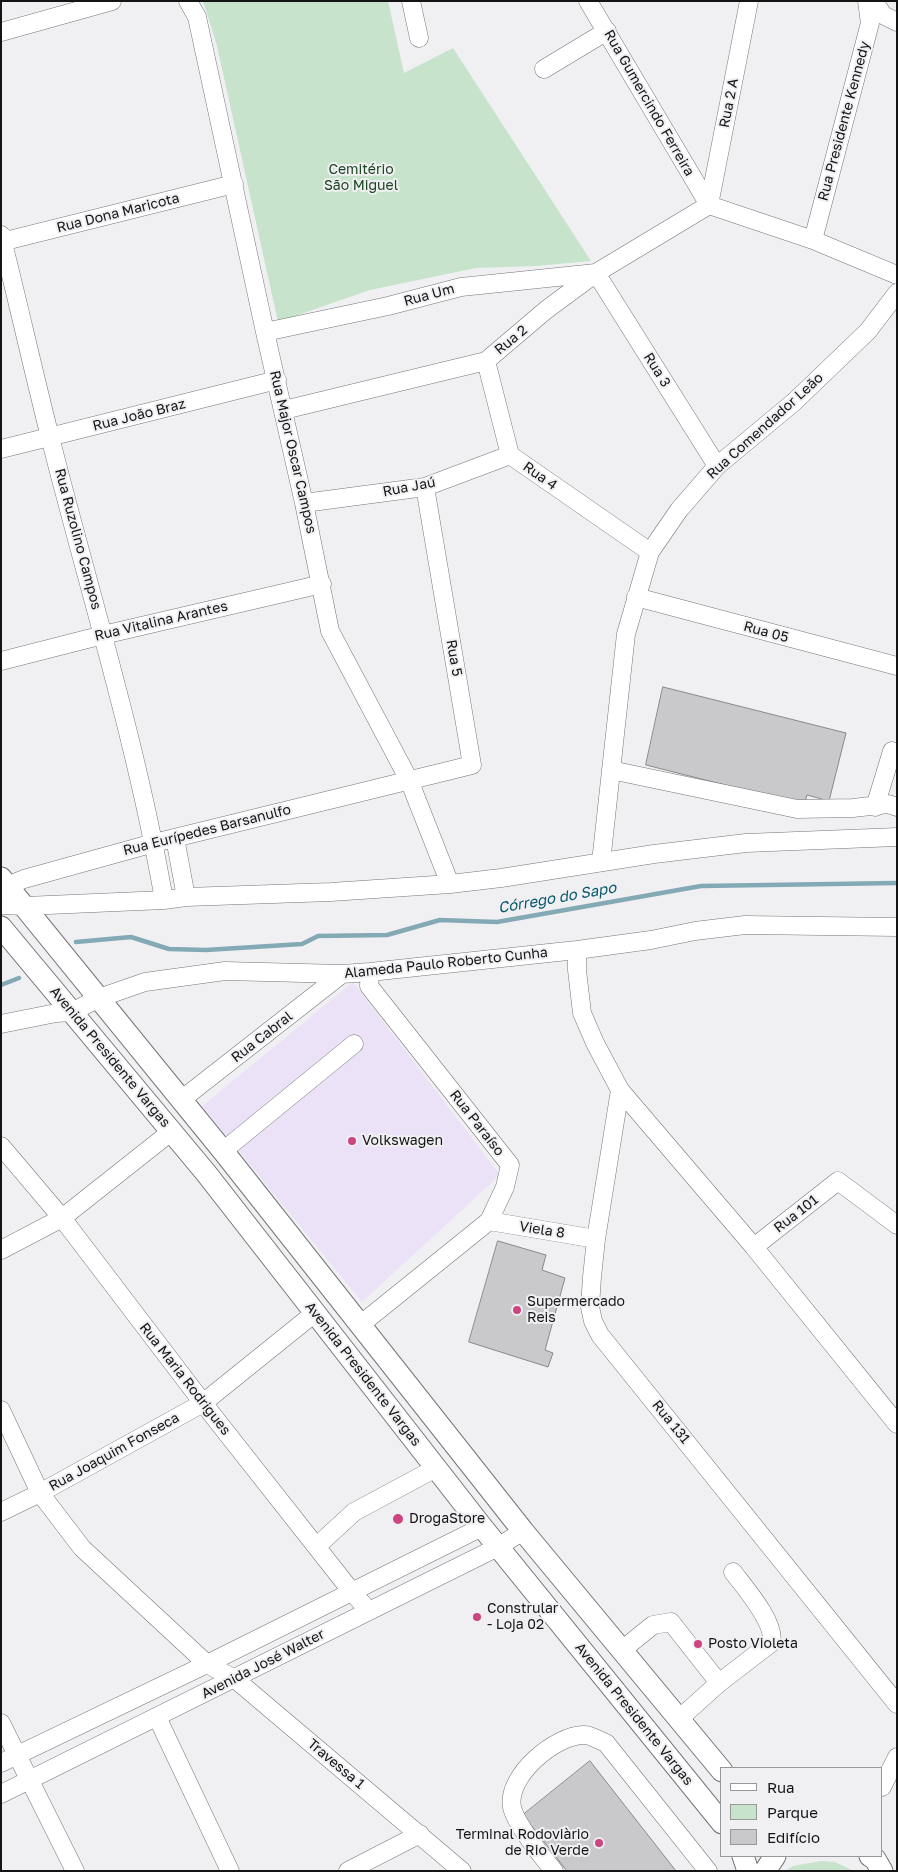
<!DOCTYPE html>
<html>
<head>
<meta charset="utf-8">
<style>
	body { margin:0 }
	#map { position:relative; width:898px; height:1872px; overflow:hidden; background:#f0f0f3; font-family:"Golos Text",sans-serif }
	canvas { display:block }
	.frame { position:absolute; inset:0; border:2px solid #141415; pointer-events:none }
	.legend { position:absolute; left:720px; top:1767px; width:162px; height:90px; box-sizing:border-box; background:#f0f0f3; border:1px solid #98989a; margin:0; padding:6px 9px; list-style:none; font-size:15px; color:#141415 }
	.legend li { display:flex; align-items:center; gap:10px; height:25px }
	.legend b { width:25px; border:1px solid #98989a }
</style>
</head>
<body>
<div id="map">
<canvas width="898" height="1872"></canvas>
<div class="frame"></div>
<ul class="legend">
<li><b style="height:6px;background:#fff"></b>Rua</li>
<li><b style="height:14px;background:#c8e3cb"></b>Parque</li>
<li><b style="height:14px;background:#c9c9cc"></b>Edifício</li>
</ul>
</div>
<script>
const c = document.querySelector('canvas').getContext('2d');
c.lineJoin = 'round';
function fill(path, color) { c.fillStyle = color; c.fill(path, 'evenodd'); }
function stroke(path, color, width, dash) { c.strokeStyle = color; c.lineWidth = width; c.lineCap = dash ? 'butt' : 'round'; c.setLineDash(dash || []); c.stroke(path); }
function write(font, color, halo, rows, align = 'center') {
  c.font = font + ' "Golos Text",sans-serif'; c.lineWidth = 4; c.setLineDash([]); c.textBaseline = 'middle'; c.strokeStyle = halo; c.fillStyle = color; for (const [text, x, y, turn = 0] of rows) {
    c.save(); c.translate(x, y); c.rotate((+turn || 0) * Math.PI / 180); c.textAlign = isNaN(turn) ? turn : align; if (halo) c.strokeText(text, 0, 0); c.fillText(text, 0, 0); c.restore();
  }
}
fill(new Path2D(`
	M353,982L500,1175L362,1302L202,1106Z`), '#ebe2f7');
fill(new Path2D(`
	M203,1H388L404,73L453,48L591,261L536,266L476,268L370,290L278,322L217,46Z
	M821,1861L835,1862L854,1871H785L793,1866Z`), '#c8e3cb');
stroke(new Path2D(`
	M76,942L131,937L169,949L206,950L302,944L318,936L387,935L440,920L497,922L701,886L897,883
	M1,985L19,978`), '#83a9b5', 4.5);
const building = new Path2D(`
	M663,687L846,733L829,801L807,795L804,805L646,765Z
	M498,1241L546,1255L542,1270L565,1278L545,1350L553,1353L548,1367L469,1342Z
	M590,1761L676,1871H567L523,1815Z`);
fill(building, '#c9c9cc');
stroke(building, '#88888b', 1);
const minor = new Path2D(`
	M188,1L197,17L265,332L304,503L330,631L409,780L450,884
	M411,1L419,38
	M588,1L709,205
	M874,1L883,15L897,22
	M1,32L112,1
	M544,69L607,31
	M709,205L749,1
	M709,205L813,240L897,275
	M1,235C18,302 33,370 50,437C89,591 137,744 164,900
	M813,240L870,23L867,1
	M1,242L234,184
	M596,273L717,466
	M265,332L388,306L461,287L596,273
	M486,361L510,455L650,552
	M284,410L486,361L546,310L596,273L709,205
	M1,449L277,380
	M304,503L425,487L510,455
	M636,597L897,666
	M1,661L103,635L322,584
	M611,770L797,809L853,808L888,804L897,807
	M875,807L892,751
	M175,838L186,897
	M601,862L626,634L650,552L679,510L717,466L794,402L868,331L897,293
	M7,886L24,879L154,843L472,765L425,487
	M1,905L25,906L164,900L186,897L331,892L450,884L501,878L654,854L746,843L897,837
	M577,950V970L582,1013L595,1043L620,1090L754,1247L897,1424
	M1,1024L56,1013L72,1012L99,998L145,982L225,971L342,974L370,972L577,950L651,940L695,931L745,925L897,927
	M620,1090L596,1239L592,1277L590,1307L593,1321L600,1335L897,1704
	M181,1100L342,974
	M1,1146L62,1218L203,1403L352,1592L369,1611
	M223,1151L354,1044
	M489,1221L596,1239
	M754,1247L838,1181L897,1225
	M1,1250L62,1218L172,1131
	M360,1325L489,1221L505,1187L510,1165L369,986L370,972
	M1,1410L40,1493L82,1548L207,1664L235,1679L462,1871
	M1,1512L40,1493L203,1403L316,1312
	M317,1546L354,1512L436,1468
	M622,1650L653,1625L671,1622L719,1683L679,1719
	M719,1683L771,1643C777,1624 745,1588 733,1572
	M157,1717L230,1871
	M1,1723L75,1871
	M1,1763L207,1664L482,1527
	M882,1787L897,1757
	M1,1794L498,1547L523,1531
	M348,1871L420,1834
	M554,1871C543,1858 515,1823 512,1807C506,1776 556,1734 585,1735C591,1735 600,1741 606,1743L708,1871`);
const major = new Path2D(`
	M1,878L223,1151L523,1531L722,1771
	M1,927L206,1173L482,1527L722,1823
	M743,1856L748,1871
	M870,1856L875,1859L882,1871
	M765,1871L775,1856`);
stroke(minor, '#757578', 19);
stroke(major, '#757578', 23);
stroke(minor, '#fff', 18);
stroke(major, '#fff', 21);
for (const [x, y, r, color] of [
	[352,1141,5,"#cd4580"],
	[517,1310,5,"#cd4580"],
	[398,1519,6,"#cd4580"],
	[477,1617,5,"#cd4580"],
	[698,1644,5,"#cd4580"],
	[599,1843,5,"#cd4580"]
]) { const dot = new Path2D(); dot.arc(x, y, r, 0, 2 * Math.PI); c.fillStyle = color; c.fill(dot); stroke(dot, '#f0f0f3', 2); }
write('14px', '#141415', '#f0f0f3', [
	["Rua Gumercindo Ferreira",649,103,60],
	["Rua 2 A",729,103,-79],
	["Rua Presidente Kennedy",844,121,-75],
	["Rua Dona Maricota",118,213,-14],
	["Rua Um",429,295,-15],
	["Rua 2",511,340,-40],
	["Rua 3",657,370,58],
	["Rua João Braz",139,415,-14],
	["Rua Comendador Leão",765,426,-42],
	["Rua Major Oscar Campos",293,452,77],
	["Rua 4",540,476,35],
	["Rua Jaú",409,487,-11],
	["Rua Ruzolino Campos",78,539,75],
	["Rua Vitalina Arantes",161,621,-13],
	["Rua 05",766,632,15],
	["Rua 5",454,658,80],
	["Rua Eurípedes Barsanulfo",207,830,-14],
	["Alameda Paulo Roberto Cunha",446,963,-6],
	["Rua Cabral",262,1037,-38],
	["Avenida Presidente Vargas",110,1057,50],
	["Rua Paraíso",477,1123,52],
	["Rua 101",796,1214,-38],
	["Viela 8",542,1230,9],
	["Avenida Presidente Vargas",363,1374,52],
	["Rua Maria Rodrigues",185,1379,52],
	["Rua 131",671,1422,51],
	["Rua Joaquim Fonseca",114,1452,-29],
	["Avenida José Walter",263,1664,-27],
	["Avenida Presidente Vargas",634,1714,51],
	["Travessa 1",336,1764,40]
]);
write('14px', '#1c4523', '#f0f0f3', [
	["Cemitério",361,170],
	["São Miguel",361,186]
]);
write('14px', '#141415', '#f0f0f3', [
	["Volkswagen",362,1141],
	["Supermercado",527,1302],
	["Reis",527,1318],
	["DrogaStore",409,1519],
	["Constrular",487,1609],
	["- Loja 02",487,1625],
	["Posto Violeta",708,1644],
	["Terminal Rodoviàrio",589,1835,"right"],
	["de Rio Verde",589,1851,"right"]
], 'left');
write('italic 15px', '#08586b', '#f0f0f3', [
	["Córrego do Sapo",557,898,-10]
]);
</script>
</body>
</html>
